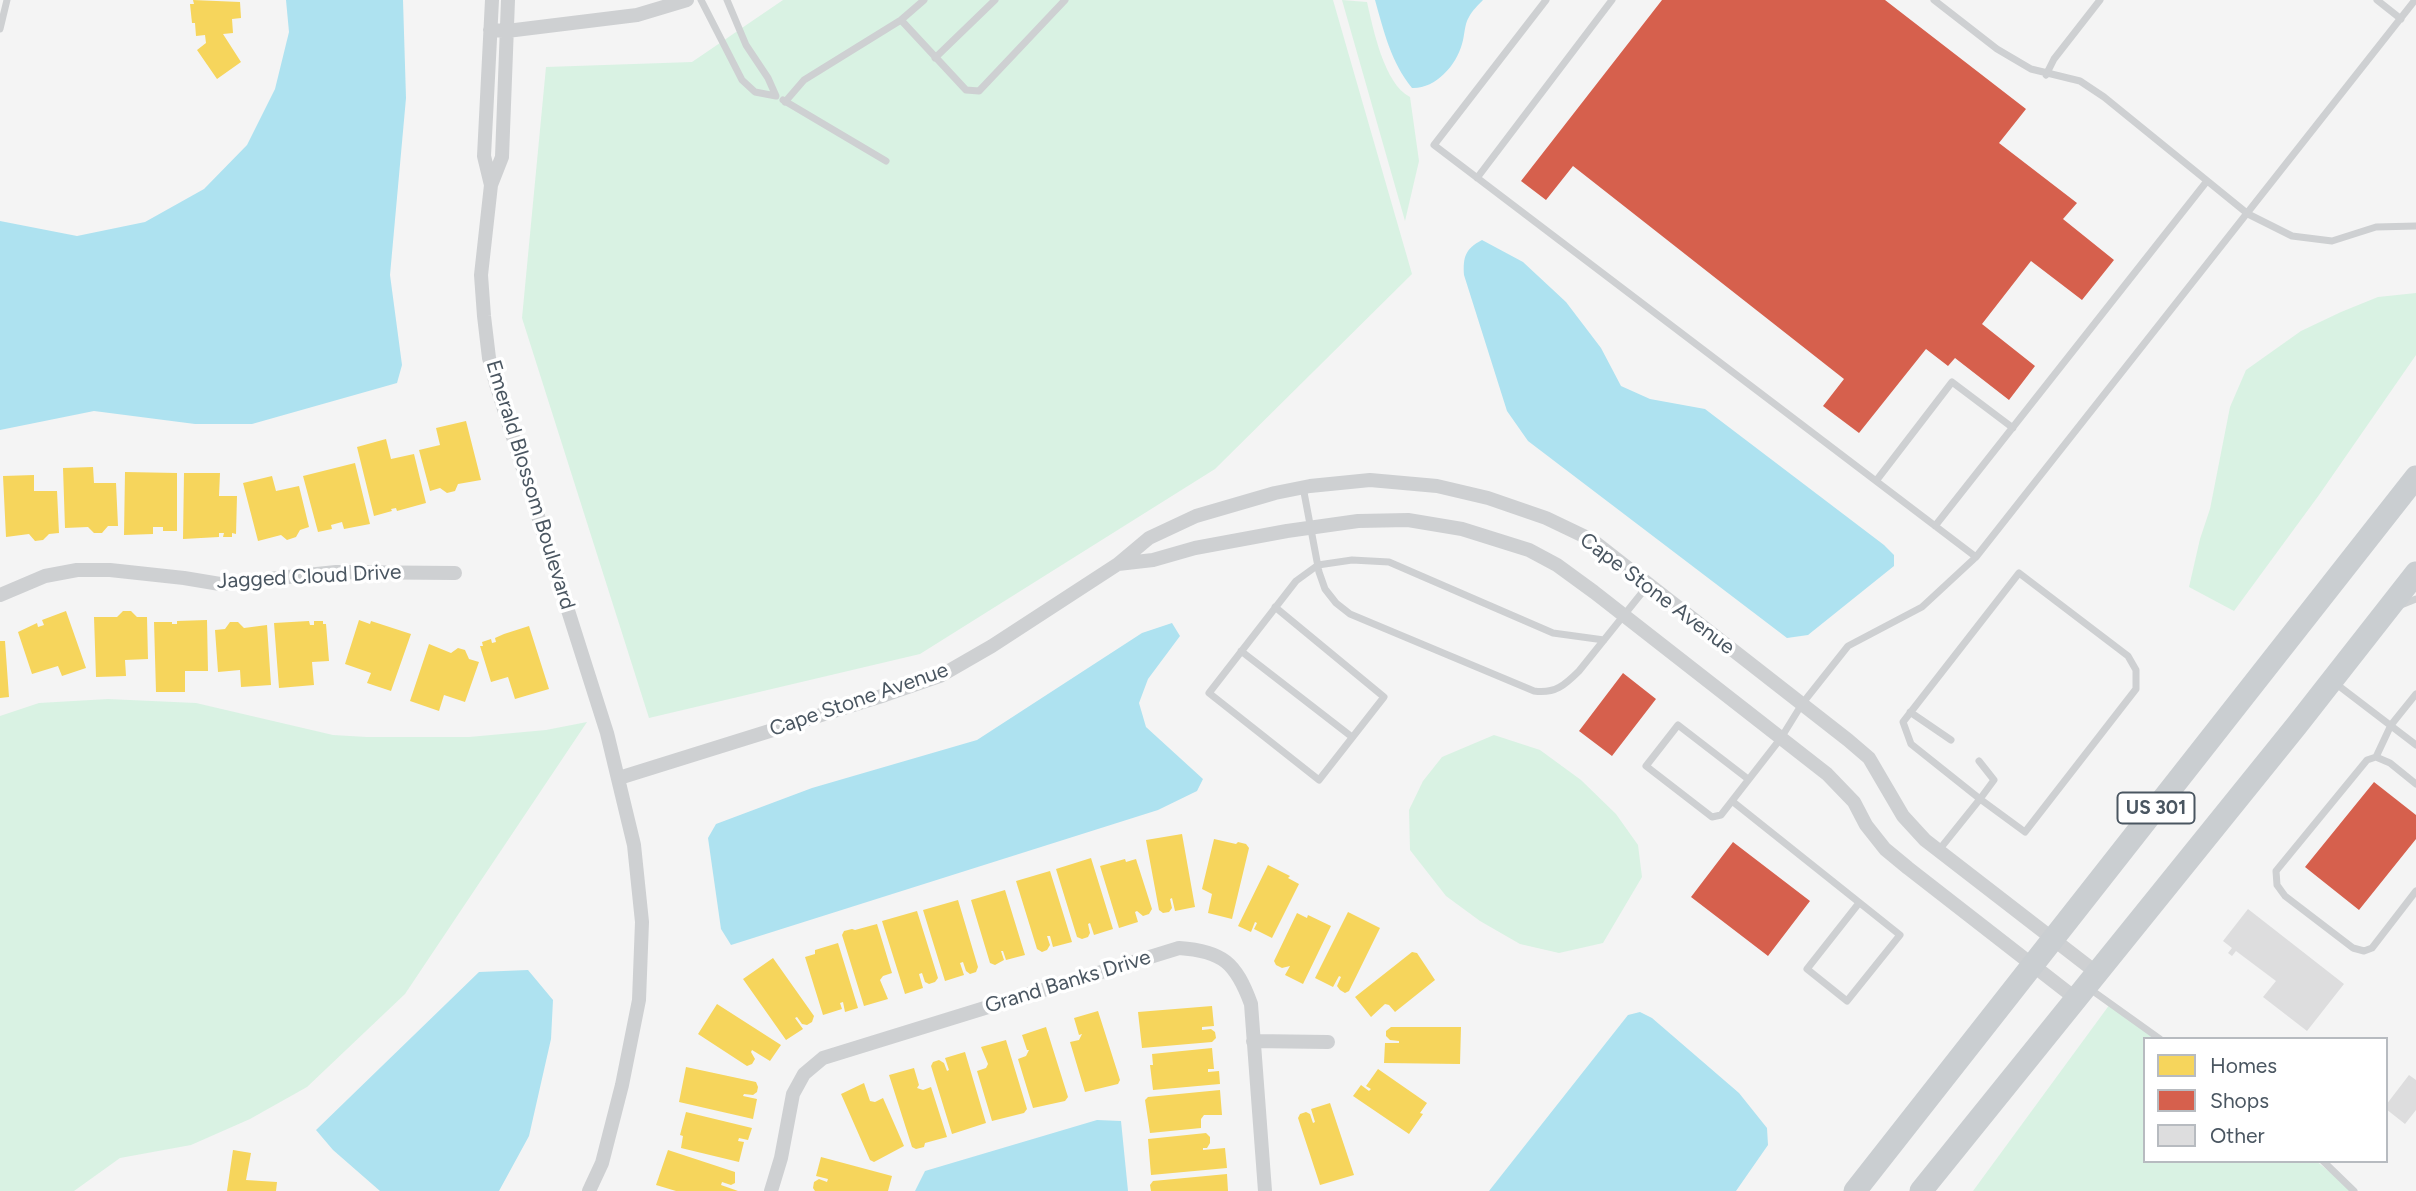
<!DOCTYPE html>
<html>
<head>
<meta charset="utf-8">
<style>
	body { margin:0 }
	#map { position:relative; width:2416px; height:1191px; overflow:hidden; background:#f4f4f4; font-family:Figtree,sans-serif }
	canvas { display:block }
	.legend { position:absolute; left:2143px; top:1037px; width:245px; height:126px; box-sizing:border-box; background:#fff; border:2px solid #b7bbc0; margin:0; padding:9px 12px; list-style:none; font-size:21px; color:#4a5661 }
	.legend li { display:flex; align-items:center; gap:14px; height:35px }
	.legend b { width:35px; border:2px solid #b7bbc0 }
</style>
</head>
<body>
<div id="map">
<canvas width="2416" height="1191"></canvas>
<ul class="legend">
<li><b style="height:19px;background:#f6d55c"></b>Homes</li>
<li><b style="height:19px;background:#d6604d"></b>Shops</li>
<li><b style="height:19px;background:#ddddde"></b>Other</li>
</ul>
</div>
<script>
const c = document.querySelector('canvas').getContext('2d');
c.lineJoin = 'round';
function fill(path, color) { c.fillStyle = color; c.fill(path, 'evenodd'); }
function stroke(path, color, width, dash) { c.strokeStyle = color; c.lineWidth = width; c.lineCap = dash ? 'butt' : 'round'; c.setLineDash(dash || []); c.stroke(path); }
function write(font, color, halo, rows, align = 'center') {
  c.font = font + ' Figtree,sans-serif'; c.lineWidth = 7; c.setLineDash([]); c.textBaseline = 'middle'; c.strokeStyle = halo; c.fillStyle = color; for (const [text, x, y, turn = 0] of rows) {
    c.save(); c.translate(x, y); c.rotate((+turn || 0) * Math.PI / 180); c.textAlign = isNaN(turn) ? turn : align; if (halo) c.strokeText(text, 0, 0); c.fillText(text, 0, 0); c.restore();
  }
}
fill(new Path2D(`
	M783,0H1333L1412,274L1215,469L920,654L649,718L522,318L546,67L692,62Z
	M1342,0L1367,2C1373,28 1384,84 1410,97L1419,161L1405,221Z
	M2416,293V355L2319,495L2234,611L2189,587L2200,539L2210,509L2230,407L2246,370L2301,331L2341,312L2378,297Z
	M108,699L196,703L333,735L367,737H469L546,730L587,722L405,994L307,1087L250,1119L191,1145L120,1158L74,1191H0V716L39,703Z
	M1494,735L1540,750L1581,780L1616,814L1638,845L1642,877L1603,943L1559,953L1520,944L1480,921L1446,896L1410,850L1409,810L1423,781L1442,757Z
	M2110,1004L2155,1039H2145V1161H2316L2354,1191H1973Z`), '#d9f2e3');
fill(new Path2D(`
	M286,0H403L406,98L390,275L402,365L397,383L252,424H195L94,411L0,430V221L77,236L145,222L204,189L247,145L275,89L289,32Z
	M1375,0H1483C1478,5 1472,11 1469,17C1464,25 1465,35 1462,44C1456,66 1435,89 1412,88C1391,62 1384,32 1375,0Z
	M1482,240L1523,262L1566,302L1601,348L1621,386L1650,399L1705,409L1884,545L1894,555V566L1808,635L1787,638L1528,441L1507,411L1464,275C1463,257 1465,249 1482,240Z
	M1172,623L1180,636L1148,679L1139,703L1146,727L1203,779L1197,791L1158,810L731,945L721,929L708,838L716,824L812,788L977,740L1142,633Z
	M528,970L553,1000L551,1039L529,1136L499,1191H380L333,1150L316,1130L479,972Z
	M1640,1012L1652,1018L1739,1093L1767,1128L1768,1145L1736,1191H1489L1628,1015Z
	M1097,1120L1121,1121L1128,1191H915L925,1171Z`), '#aee2f0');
fill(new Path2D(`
	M193,0L240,2L241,18L232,19L233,33L223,34L241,62L217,79L197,50L206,43L205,35L196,36L195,23H192L190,4H194Z
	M466,421L481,480L458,484L455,491L447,493L440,488L430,491L419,450L440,445L436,428Z
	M386,439L391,459L414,454L426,503L397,511L396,508L391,509L392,511L374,516L357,447Z
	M355,463L370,524L344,529L342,522L331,525L332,529L318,532L303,476Z
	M93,467L94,483H116L118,526H108L102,533H94L88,527L65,528L63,468Z
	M125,472L177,473V531H163V527H153V534L124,535Z
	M184,473H220L219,496H237L236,534L232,533V537H223L224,533H219V537L183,539Z
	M34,475V491H57L59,533L49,534L43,540L35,541L29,534L6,537L3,476Z
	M272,476L276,491L299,486L309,527L300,530L296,537L287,540L281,535L258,541L243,483Z
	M66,611L86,668L62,676L58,666L32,674L18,632L37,623L38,627L44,625L42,620Z
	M123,611H131L137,617H147L148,659L125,660L126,676L96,677L94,617H117Z
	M207,620L208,671H185V692H156L154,622H172V624H177V621Z
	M359,620L370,624L371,621L411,634L391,691L367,683L371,673L345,664Z
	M309,621L310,625H314V621H323V624H326L329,661L312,662L314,685L279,688L274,623Z
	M230,622H238L244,628L267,625L271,685L241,687L240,670L218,672L215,630L225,629Z
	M529,626L549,689L515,699L508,677L491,682L480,646H483L482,642L491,639L492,643L496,642L495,638L504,634Z
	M0,641H5L9,697L0,698Z
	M429,644L451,653L458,648L465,650L469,659L479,662L465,702L444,695L439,711L410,701Z
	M1182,834L1195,907L1175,911L1172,898L1170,899L1172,908L1169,912L1163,913L1159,910L1146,840Z
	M1214,839L1236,844L1238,842L1246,844L1249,848L1232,919L1208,913L1212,894L1202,889Z
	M1091,858L1113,929L1094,935L1090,923L1088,924L1090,933L1088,937L1082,939L1077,937L1056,869Z
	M1125,859L1126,862L1136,859L1152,909L1149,914L1143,916L1137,911L1135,912L1138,922L1119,928L1100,866Z
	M1268,865L1290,876L1288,878L1299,884L1272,938L1254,929L1257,923L1255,922L1251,932L1238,926Z
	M1050,871L1072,942L1053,947L1050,936H1047L1050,945L1047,950L1042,952L1037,949L1016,881Z
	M1005,890L1025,955L1006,960L1003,951H1001L1004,960L995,965L990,963L971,900Z
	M958,900L978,967L976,972L970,974L966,971L963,962L960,963L964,975L945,981L923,910Z
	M917,911L938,978L935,982L929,984L925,982L922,973L919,974L923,988L905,994L882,921Z
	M1348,912L1380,928L1349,991L1345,993L1340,990L1337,986L1341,977L1339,976L1333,987L1315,978Z
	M1297,913L1307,918L1308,915L1331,926L1303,984L1285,975L1290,966L1282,968L1276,965L1274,961Z
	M877,924L892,973L883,976L880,980L888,999L864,1006L842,935L844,931L852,929L855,930Z
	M838,943L858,1008L845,1012L843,1002L840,1003L842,1009L823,1015L805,957L815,954V950Z
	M1412,952L1417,953L1435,980L1395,1012L1389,1005L1385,1004L1371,1017L1355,997Z
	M773,958L814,1016L812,1022L807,1025L802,1024L797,1017L795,1018L803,1029L786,1040L743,979Z
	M717,1004L781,1045L770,1061L752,1050L751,1052L755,1059L752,1064L747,1066L698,1034Z
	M1212,1006L1214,1026L1202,1027V1030L1211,1029L1215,1032L1216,1038L1212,1042L1142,1048L1138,1012Z
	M1098,1011L1120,1080L1118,1084L1085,1092L1070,1042L1079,1040L1082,1034L1079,1035L1074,1018Z
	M1046,1027L1068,1097L1065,1101L1033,1108L1018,1059L1026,1056L1029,1050H1027L1022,1035Z
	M1391,1027H1461L1460,1064L1384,1063L1385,1043H1399V1041L1390,1040L1386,1036V1031Z
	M1006,1040L1027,1109L1024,1113L992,1121L977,1071L986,1068L988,1064L981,1047Z
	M1212,1048L1214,1069H1208V1072L1219,1071L1220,1084L1153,1090L1150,1065H1153L1152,1054Z
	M965,1052L986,1123L952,1134L931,1066L933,1062L939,1060L944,1063L947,1071L949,1070L945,1058Z
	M686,1067L756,1082L758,1087L757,1092L753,1095L744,1094L743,1096L757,1099L753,1119L679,1102Z
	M914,1068L919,1085L917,1088L923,1090L931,1087L947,1137L925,1143L924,1147L916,1149L912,1147L889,1075Z
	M1378,1069L1427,1103L1420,1113L1423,1114L1409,1134L1353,1096L1361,1085L1369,1091L1371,1089L1366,1086Z
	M864,1083L870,1101L875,1102L883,1098L904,1146L874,1162L870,1160L841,1094Z
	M1220,1090L1222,1115H1204L1201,1119V1128L1150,1133L1145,1100L1148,1097Z
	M1330,1103L1354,1175L1320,1185L1298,1118L1300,1114L1306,1112L1310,1114L1313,1123L1315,1122L1311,1109Z
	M686,1112L752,1128L748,1140L739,1138L738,1141L744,1142L739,1162L681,1148L683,1136L680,1135Z
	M1206,1133L1210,1137V1143L1207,1148H1203V1150L1225,1148L1227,1168L1151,1175L1148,1139Z
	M233,1150L251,1153L246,1180L277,1182L276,1191H227Z
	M668,1150L735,1172V1183L731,1185L722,1182L721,1185L738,1191H676L656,1185Z
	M821,1157L892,1176L888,1191H815L813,1188L814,1182L819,1179L827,1182L828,1179L816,1176Z
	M1227,1174L1228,1191H1151L1150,1185L1153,1181Z`), '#f6d55c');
fill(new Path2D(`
	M1662,0H1885L2026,109L1999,143L2077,203L2063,219L2114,260L2082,300L2031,261L1982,324L2035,366L2009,400L1955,358L1948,366L1926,349L1859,433L1823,406L1844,379L1573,166L1546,200L1521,181Z
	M1623,673L1656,699L1612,756L1579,731Z
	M2374,782L2416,815V839L2359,910L2305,867Z
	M1733,842L1810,901L1768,956L1691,897Z`), '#d6604d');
fill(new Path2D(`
	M2248,909L2344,984L2307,1031L2263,997L2276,981L2236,951L2232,956L2228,953L2232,948L2223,941Z
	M2409,1075L2416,1080V1110L2405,1124L2386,1109V1105Z`), '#ddddde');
stroke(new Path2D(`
	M701,0L742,80L755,92L776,96L768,78L746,45L727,0
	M1546,0L1434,145L1976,557L2415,0
	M1934,0L1997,49L2031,69L2080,81L2104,97L2248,214L2292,236L2332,241L2376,227L2416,226
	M2377,0L2401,19
	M901,20L966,90L979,91L1065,0
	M0,29L7,0
	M935,58L995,0
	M2046,75L2054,59L2100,0
	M783,100L886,161
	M785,102L804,80L901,20L924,0
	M1477,178L1612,0
	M1876,481L1952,382L2013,428
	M1303,487L1319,572L1325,589L1336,603L1350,614L1534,691C1555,694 1565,685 1579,671L1649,584
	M1935,526L2207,181
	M2401,605L2416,599
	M1275,607L1384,697L1319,780L1209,693L1296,581L1318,565L1352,560L1389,562L1553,633L1604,640
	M1241,651L1352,737
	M2335,683L2416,745
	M1910,712L1951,740
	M2376,757L2391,725L2416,694
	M1748,779L1678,725L1646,766L1712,817L1721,815L1781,738L1802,704L1848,646L1922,607L1976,557
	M2416,784L2390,763L2376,757L2367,760L2276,871L2277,885L2285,896L2353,948L2364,951L2372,948L2416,891
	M1732,801L1900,935L1847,1001L1807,969L1859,903
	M1939,850L1980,799L2025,832L2136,689V670L2128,656L2019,573L1903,722L1911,744L1980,799L1994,780L1979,761
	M2090,989L2160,1039
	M2323,1161L2354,1191`), '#ced0d2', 7);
stroke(new Path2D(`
	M508,0L502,157L491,185L481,275L484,316L489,358L496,384L607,733L634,845L642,922L639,1000L622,1085L602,1163L589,1191
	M490,30L507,31L637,15L687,0
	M491,185L484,156L492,0
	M1118,564L1153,560L1195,548L1287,531L1358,521L1408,520L1462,529L1529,550L1557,565L1594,592L1827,774L1854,802L1866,825L1885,849L1908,868L2075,998
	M0,595L45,576L77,570H110L184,578L220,584L336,572L455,573
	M619,778L885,695L940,676L992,646L1118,564L1149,538L1196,516L1275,493L1310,486L1370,480L1437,486L1488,498L1546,518L1592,540L1848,740L1869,758L1903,816L1925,840L2097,973
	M1253,1041L1328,1042
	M771,1191L781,1158L793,1094L804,1074L823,1058L1179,948C1223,951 1236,963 1251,1004L1265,1191`), '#ced0d2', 14);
stroke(new Path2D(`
	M1855,1191L2416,477
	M1921,1191L2297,725L2416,573`), '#caced1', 23);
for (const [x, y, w] of [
	[2156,808,77]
]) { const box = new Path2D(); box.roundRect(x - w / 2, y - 15.5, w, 31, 5); c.fillStyle = '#fff'; c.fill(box); stroke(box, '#4a5661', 2); }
write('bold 19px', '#4a5661', null, [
	["US 301",2156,808]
]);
write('21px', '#4a5661', '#fff', [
	["Emerald Blossom Boulevard",530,485,73],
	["Jagged Cloud Drive",309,577,-3],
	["Cape Stone Avenue",1657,594,37],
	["Cape Stone Avenue",859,700,-19],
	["Grand Banks Drive",1068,982,-17]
]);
</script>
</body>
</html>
